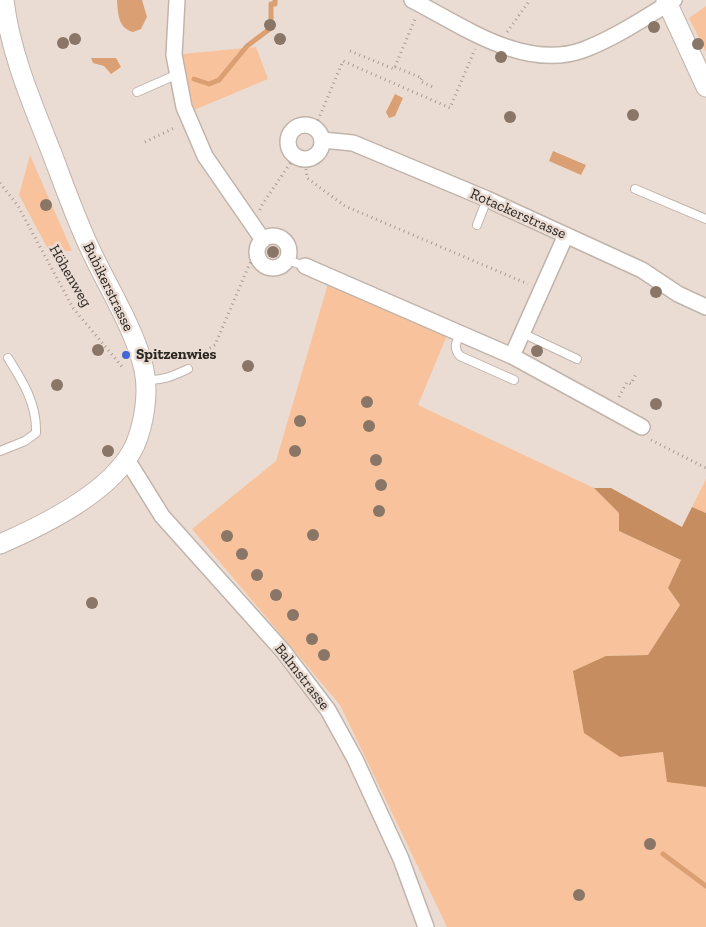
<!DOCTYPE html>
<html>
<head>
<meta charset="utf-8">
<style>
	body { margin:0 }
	canvas { display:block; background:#eadcd3 }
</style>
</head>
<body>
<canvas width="706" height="927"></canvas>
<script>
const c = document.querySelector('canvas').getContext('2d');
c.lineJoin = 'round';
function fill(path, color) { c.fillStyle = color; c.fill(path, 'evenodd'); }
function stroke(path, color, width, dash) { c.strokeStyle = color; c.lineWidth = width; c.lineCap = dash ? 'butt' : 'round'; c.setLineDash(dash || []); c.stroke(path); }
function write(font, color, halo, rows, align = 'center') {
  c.font = font + ' "Zilla Slab",serif'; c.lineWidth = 5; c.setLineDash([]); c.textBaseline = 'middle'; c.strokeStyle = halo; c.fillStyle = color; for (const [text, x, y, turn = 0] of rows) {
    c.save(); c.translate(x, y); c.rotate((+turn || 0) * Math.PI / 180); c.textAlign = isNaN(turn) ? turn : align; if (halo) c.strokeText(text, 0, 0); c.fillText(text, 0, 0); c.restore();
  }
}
fill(new Path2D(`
	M706,6V52L689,18Z
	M256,47L268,79L194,110L182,54Z
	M30,155L72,251H49L19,195Z
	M329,280L448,333L418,405L594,488L619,513V531L681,560L668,588L680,605L648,655L606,656L620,757L663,752L692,785L706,787V927H447L340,705L192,529L276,461Z
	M706,479V513L692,507Z`), '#f8c39c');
fill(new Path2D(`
	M594,488H611L682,527L692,507L706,513V787L667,782L663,752L620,757L584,733L573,671L606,656L648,655L680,605L668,588L681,560L619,531V513Z`), '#c68d61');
fill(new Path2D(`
	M117,0H142L147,17L141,29L133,32C118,28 118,14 117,0Z
	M91,58H116L121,67L111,74L104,66L93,63Z
	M395,94L403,98L395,116L389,118L386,112Z
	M553,151L586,165L581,175L549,161Z`), '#daa073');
stroke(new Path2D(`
	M194,79L209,84L219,80L247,46L271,28V4H275V0
	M663,854L706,886`), '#daa073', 5);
const service = new Path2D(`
	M137,92L178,74
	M635,189L706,219
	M477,225L487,199
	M287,260L305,266
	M460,333C456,343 453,348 460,356L514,380
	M522,333L577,359
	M145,380C162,381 173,376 188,369
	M0,451L25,441L36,433C37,404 23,382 8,358`);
const minor = new Path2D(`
	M177,0L174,55L184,107L205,156L263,240
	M412,0C463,26 524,71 583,50C615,38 646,17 674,0
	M288 142a17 17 0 1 1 34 0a17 17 0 1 1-34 0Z
	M322,140L353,143L487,199L642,270L678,294L706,307
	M257 252a16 16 0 1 1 32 0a16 16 0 1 1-32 0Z
	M305,266L512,356L642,427
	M512,356L566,235
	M125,460L131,466L162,516L283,651L328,710L355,759L401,859L426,927`);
const tertiary = new Path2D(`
	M666,0L706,87
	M0,544C44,525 114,491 135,445C144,424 149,393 144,370C137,334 108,287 92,253C76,220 64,185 51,151C32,103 10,52 4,0`);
stroke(service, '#c1b4ab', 10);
stroke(minor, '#c1b4ab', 18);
stroke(tertiary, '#c1b4ab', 21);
stroke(new Path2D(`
	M507,32L530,0
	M350,51L394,69L415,19
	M395,67L422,78L420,81L435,88
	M316,125L343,61L450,108L475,49
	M145,142L176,127
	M305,159L307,178L345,206L528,284
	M0,183L18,206L73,308L124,369
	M260,210L262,205L295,156
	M193,359L215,345L247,270L251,262L258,257
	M619,397L627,382L631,384L636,374
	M651,440L706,468`), '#a79c95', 3, [1, 4]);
stroke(service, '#fff', 8);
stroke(minor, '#fff', 15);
stroke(tertiary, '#fff', 19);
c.fillStyle = '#8a7667';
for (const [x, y] of [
	[270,25],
	[654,27],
	[75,39],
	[280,39],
	[63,43],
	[698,44],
	[501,57],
	[633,115],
	[510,117],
	[46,205],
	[273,252],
	[656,292],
	[98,350],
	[537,351],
	[248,366],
	[57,385],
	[367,402],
	[656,404],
	[300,421],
	[369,426],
	[108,451],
	[295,451],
	[376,460],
	[381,485],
	[379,511],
	[313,535],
	[227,536],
	[242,554],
	[257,575],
	[276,595],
	[92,603],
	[293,615],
	[312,639],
	[324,655],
	[650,844],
	[579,895]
]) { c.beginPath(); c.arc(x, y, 6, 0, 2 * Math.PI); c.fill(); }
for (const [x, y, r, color] of [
	[126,355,5,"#4464d7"]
]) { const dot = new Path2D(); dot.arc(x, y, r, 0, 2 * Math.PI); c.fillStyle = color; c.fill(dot); stroke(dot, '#eadcd3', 2); }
write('15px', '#2a2622', '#eadcd3', [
	["Rotackerstrasse",518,214,24],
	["Höhenweg",70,276,60],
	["Bubikerstrasse",108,287,64],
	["Balmstrasse",302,677,52]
]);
write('bold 15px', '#2a2622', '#eadcd3', [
	["Spitzenwies",136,355]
], 'left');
</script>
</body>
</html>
